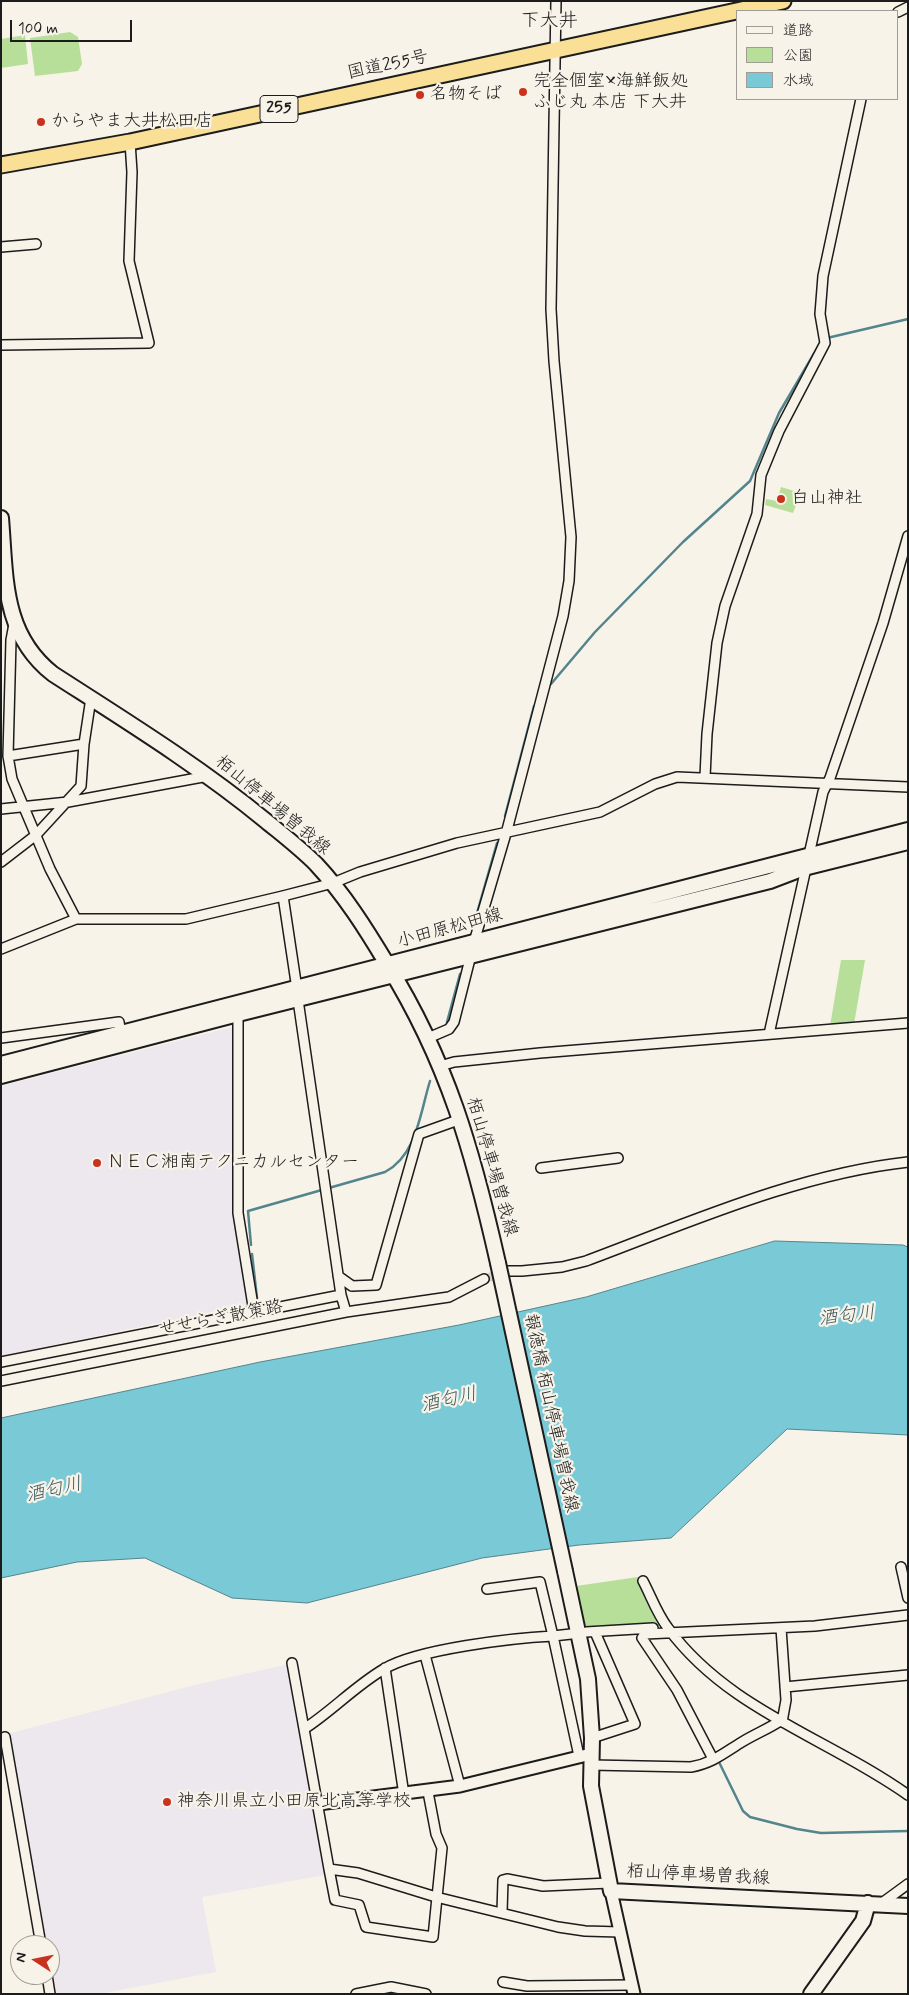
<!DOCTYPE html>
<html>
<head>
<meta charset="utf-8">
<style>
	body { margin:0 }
	#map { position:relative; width:909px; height:1995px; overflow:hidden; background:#f7f3e8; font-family:Mynerve,"Klee One",sans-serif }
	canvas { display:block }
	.frame { position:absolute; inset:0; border:2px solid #1c1c1c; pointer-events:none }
	.legend { position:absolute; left:736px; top:10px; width:162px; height:90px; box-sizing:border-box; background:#f7f3e8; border:1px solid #9f9d96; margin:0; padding:6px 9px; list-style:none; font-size:15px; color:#1c1c1c }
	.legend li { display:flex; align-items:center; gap:10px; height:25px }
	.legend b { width:25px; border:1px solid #9f9d96 }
	.north { position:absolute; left:10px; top:1935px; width:50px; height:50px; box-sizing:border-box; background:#f7f3e8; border:1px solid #9f9d96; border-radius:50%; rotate:281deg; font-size:14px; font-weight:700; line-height:20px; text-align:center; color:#1c1c1c }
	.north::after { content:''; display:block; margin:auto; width:18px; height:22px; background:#c8321e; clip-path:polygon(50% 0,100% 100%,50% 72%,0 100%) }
	.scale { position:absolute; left:10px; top:20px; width:122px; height:22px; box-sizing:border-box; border:2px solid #1c1c1c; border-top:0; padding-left:6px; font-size:15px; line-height:18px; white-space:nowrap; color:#1c1c1c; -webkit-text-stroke:4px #f7f3e8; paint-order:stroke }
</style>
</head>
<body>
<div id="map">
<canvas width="909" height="1995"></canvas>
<div class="frame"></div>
<ul class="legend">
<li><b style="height:6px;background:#f7f3e8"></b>道路</li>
<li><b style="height:14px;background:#b8df9a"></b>公園</li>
<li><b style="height:14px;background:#7ac9d7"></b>水域</li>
</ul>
<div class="north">N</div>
<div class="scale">100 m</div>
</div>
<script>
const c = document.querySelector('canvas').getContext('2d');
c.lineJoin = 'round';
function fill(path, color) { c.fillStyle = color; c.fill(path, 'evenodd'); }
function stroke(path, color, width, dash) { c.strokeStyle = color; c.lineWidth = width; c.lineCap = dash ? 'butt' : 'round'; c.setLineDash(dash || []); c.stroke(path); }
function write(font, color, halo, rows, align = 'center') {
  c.font = font + ' Mynerve,"Klee One",sans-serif'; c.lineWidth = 4.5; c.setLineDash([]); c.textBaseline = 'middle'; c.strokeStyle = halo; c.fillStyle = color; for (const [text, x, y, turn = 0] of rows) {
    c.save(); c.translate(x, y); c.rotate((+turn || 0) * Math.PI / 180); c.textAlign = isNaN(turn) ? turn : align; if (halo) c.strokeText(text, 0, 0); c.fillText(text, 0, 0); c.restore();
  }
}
fill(new Path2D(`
	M236,1026L237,1133L249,1304L1,1356V1086Z
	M289,1664L327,1871L325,1875L202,1897L216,1972L99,1994H53L50,1975V1945H44L7,1734L195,1685Z`), '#ede7ee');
fill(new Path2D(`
	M70,32L78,37L82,64L78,71L35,76L30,38Z
	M25,35L28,64L1,68V39Z
	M781,487L801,493L793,513L765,505L766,499L777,501Z
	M841,960H865L854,1024L830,1026Z
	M638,1577L663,1625L585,1629L576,1586Z`), '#b8df9a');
const water = new Path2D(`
	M775,1241L903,1245L908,1247V1435L787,1429L671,1538L579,1545L482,1558L307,1603L232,1598L145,1558L77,1562L1,1578V1418L260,1362L459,1325L586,1297Z`);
fill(water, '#7ac9d7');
stroke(water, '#54848c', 1);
stroke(new Path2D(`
	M827,338L908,319
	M551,684L595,632L683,542L750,481L779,413L822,340
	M505,816L534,706
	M473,927L497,843
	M447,1022L460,974
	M251,1245L248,1211L385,1172C417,1155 420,1113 430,1081
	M252,1254L257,1298
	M196,1319L248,1307
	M718,1760L743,1811L750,1817L797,1829L821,1833L908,1831`), '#54848c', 2.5);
stroke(new Path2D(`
	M484,1279L505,1272`), '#d6d3c9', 9, [9, 4.5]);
const minor = new Path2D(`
	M898,12L908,7
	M1,247L36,244
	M1,345L149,343L129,261L132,172L130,142
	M14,624L11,640L8,756L12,779L50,869L76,919
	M8,756L84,744
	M705,777L707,734L717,643L725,606L757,514L761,475L779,431L825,343L820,314L823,276L861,99
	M1,809L68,802L208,776
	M1,862L36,835L81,786L84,744L91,698
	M283,896L297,989
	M474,942L507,830L563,616L569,581L571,537L554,361L551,309L556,1
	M1,949L76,919H186L283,896L333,883L360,872L457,843L600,812L655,784L677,777L908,787
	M298,1000L341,1295L346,1312
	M238,1014V1213L254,1312
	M769,1034L823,792L830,778L883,623L908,536
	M1,1038L119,1022L121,1034
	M428,1038L449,1029L454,1022L471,955
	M440,1066L454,1062L540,1053L908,1023
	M541,1168L618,1158
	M508,1271H522L562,1267L586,1261C688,1223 798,1174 908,1162
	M338,1276L352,1286L376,1285L419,1134L461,1119
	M1,1362L341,1295
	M1,1381L346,1312L449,1297L484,1279
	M901,1567L908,1598
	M643,1581C651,1596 657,1614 668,1628C728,1710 828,1738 908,1795
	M487,1589L540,1582L553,1636L571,1634
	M781,1628L786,1700L782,1722
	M586,1632L653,1628
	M425,1655L460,1786
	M292,1663L304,1729
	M385,1668L404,1795
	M785,1687L908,1675
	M5,1737L41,1945
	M592,1738L635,1724L595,1632
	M579,1756L553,1636C513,1638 417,1649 384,1669C355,1686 332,1711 304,1729L329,1869L358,1873L436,1897L558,1927L585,1931L620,1932
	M713,1759L677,1690L642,1638L645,1634L815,1626L908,1615
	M591,1765L691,1767C713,1763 724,1753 742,1742C755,1734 768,1729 780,1721
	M329,1869L335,1900L359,1905L366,1927L433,1937L442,1848L436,1834L428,1792
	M882,1903L908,1884
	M502,1912L503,1880L507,1879L543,1886L609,1883
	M47,1975L50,1994
	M503,1982L527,1986L632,1985
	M356,1994L391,1987L426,1994`);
const tertiary = new Path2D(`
	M318,1804L460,1786L591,1754
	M611,1891L634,1994`);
const secondary = new Path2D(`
	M1,518C6,577 2,634 53,674C126,721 199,766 266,821C283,835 300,848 316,864C344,894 366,929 387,964C448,1062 473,1152 498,1263
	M1,1064L908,830
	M1,1076L238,1014L770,881L804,868L908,842
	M565,1571L588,1679L592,1738L591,1786L611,1891L908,1906
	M811,1994L863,1921L868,1903`);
const trunk = new Path2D(`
	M1,165L130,142L783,1`);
stroke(minor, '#1c1c1c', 12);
stroke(tertiary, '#1c1c1c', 15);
stroke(secondary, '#1c1c1c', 18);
stroke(trunk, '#1c1c1c', 19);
stroke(minor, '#f7f3e8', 9);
stroke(tertiary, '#f7f3e8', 11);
stroke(secondary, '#f7f3e8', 14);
stroke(trunk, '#f9e096', 15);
const secondaryBridge = new Path2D(`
	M498,1263L565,1571`);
stroke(secondaryBridge, '#1c1c1c', 18, []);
stroke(secondaryBridge, '#f7f3e8', 14);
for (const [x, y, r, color] of [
	[523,92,5,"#c8321e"],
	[420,95,5,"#c8321e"],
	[41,122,5,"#c8321e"],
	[781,499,5,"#c8321e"],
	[97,1163,5,"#c8321e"],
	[167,1802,5,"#c8321e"]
]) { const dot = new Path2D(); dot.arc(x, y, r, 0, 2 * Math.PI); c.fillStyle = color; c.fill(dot); stroke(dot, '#f7f3e8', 2); }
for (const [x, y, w] of [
	[279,109,38]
]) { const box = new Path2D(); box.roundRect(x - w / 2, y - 13.5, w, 27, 4); c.fillStyle = '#f7f3e8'; c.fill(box); stroke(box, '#1c1c1c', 1); }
write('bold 16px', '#1c1c1c', null, [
	["255",279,109]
]);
write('18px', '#1c1c1c', '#f7f3e8', [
	["国道255号",388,66,-12],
	["栢山停車場曽我線",272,806,40],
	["小田原松田線",450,929,-15],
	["栢山停車場曽我線",491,1167,74],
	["せせらぎ散策路",221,1319,-11],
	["報徳橋 栢山停車場曽我線",550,1413,78],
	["栢山停車場曽我線",698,1876,3]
]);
write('18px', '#1c1c1c', '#f7f3e8', [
	["完全個室×海鮮飯処",533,82],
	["ふじ丸 本店 下大井",533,103],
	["名物そば",430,95],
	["からやま大井松田店",51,122],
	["白山神社",791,499],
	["ＮＥＣ湘南テクニカルセンター",107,1163],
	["神奈川県立小田原北高等学校",177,1802]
], 'left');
write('19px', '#1c1c1c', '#f7f3e8', [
	["下大井",549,22]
]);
write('italic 19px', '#3d595d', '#f7f3e8', [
	["酒匂川",847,1317,-7],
	["酒匂川",449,1401,-13],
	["酒匂川",54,1491,-13]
]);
</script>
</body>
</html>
